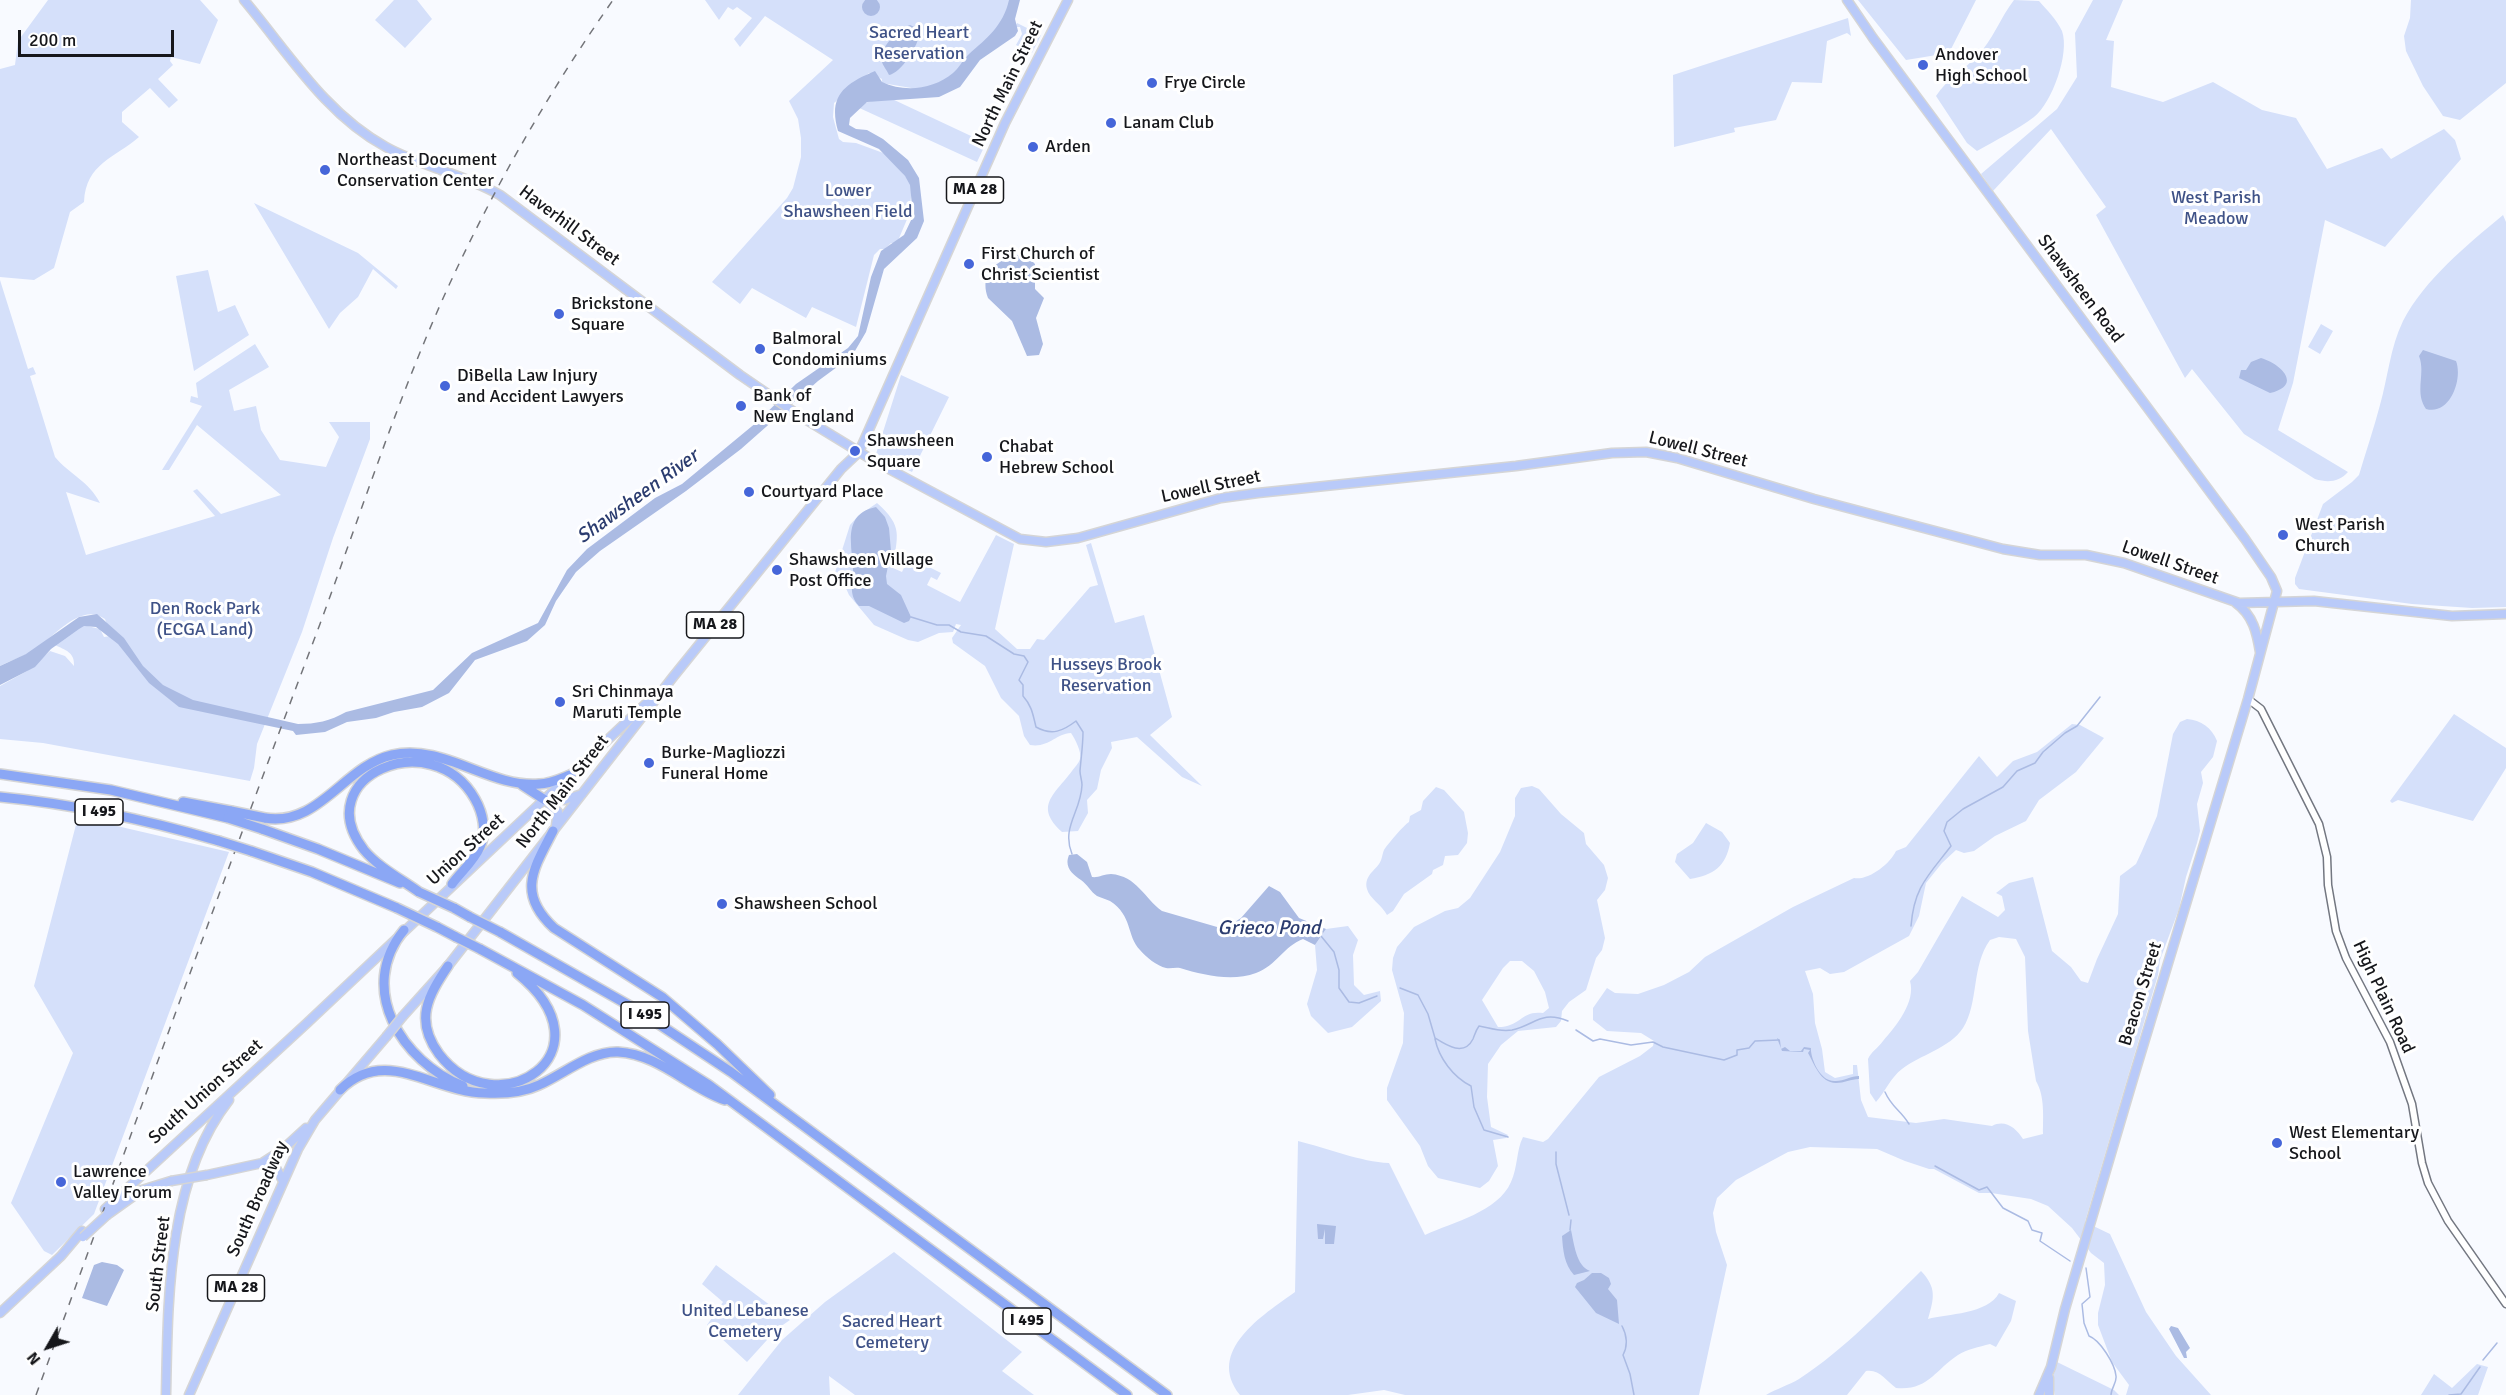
<!DOCTYPE html>
<html>
<head>
<meta charset="utf-8">
<style>
	body { margin:0 }
	#map { position:relative; width:2506px; height:1395px; overflow:hidden; background:#f8faff; font-family:Signika,sans-serif }
	canvas { display:block }
	.north { position:absolute; left:18px; top:1317px; width:60px; height:60px; -webkit-text-stroke:4px #fff; paint-order:stroke; rotate:231deg; font-size:16px; font-weight:700; line-height:24px; text-align:center; color:#16171b }
	.north::after { content:''; display:block; margin:auto; width:21px; height:27px; background:#16171b; clip-path:polygon(50% 0,100% 100%,50% 72%,0 100%) }
	.scale { position:absolute; left:18px; top:30px; width:156px; height:27px; box-sizing:border-box; border:3px solid #16171b; border-top:0; padding-left:8px; font-size:18px; line-height:21px; white-space:nowrap; color:#16171b; -webkit-text-stroke:4px #fff; paint-order:stroke }
</style>
</head>
<body>
<div id="map">
<canvas width="2506" height="1395"></canvas>
<div class="north">N</div>
<div class="scale">200 m</div>
</div>
<script>
const c = document.querySelector('canvas').getContext('2d');
c.lineJoin = 'round';
function fill(path, color) { c.fillStyle = color; c.fill(path, 'evenodd'); }
function stroke(path, color, width, dash) { c.strokeStyle = color; c.lineWidth = width; c.lineCap = dash ? 'butt' : 'round'; c.setLineDash(dash || []); c.stroke(path); }
function write(font, color, halo, rows, align = 'center') {
  c.font = font + ' Signika,sans-serif'; c.lineWidth = 6; c.setLineDash([]); c.textBaseline = 'middle'; c.strokeStyle = halo; c.fillStyle = color; for (const [text, x, y, turn = 0] of rows) {
    c.save(); c.translate(x, y); c.rotate((+turn || 0) * Math.PI / 180); c.textAlign = isNaN(turn) ? turn : align; if (halo) c.strokeText(text, 0, 0); c.fillText(text, 0, 0); c.restore();
  }
}
fill(new Path2D(`
	M48,0H200L218,20L200,64L171,57L170,61L173,65L158,79L178,100L169,108L150,88L122,112V122L139,137C115,158 86,163 84,202L70,212L54,268L34,280L0,277V69L15,65L18,41Z
	M394,0H417L432,19L405,48L375,20Z
	M705,0H1017L1000,23L997,31L946,83L917,89L882,83V79L869,73L834,103L833,117L839,139L843,142L856,143L886,154L913,185L908,217L897,243H891L885,249H880L874,255L856,327L812,307L806,318L752,288L740,304L712,282L787,198L793,188L801,157V138L798,119L789,101L833,60L765,16L740,47L734,39L752,18L737,7L733,10L728,7L719,20Z
	M1858,0H1976L1949,53L1906,60Z
	M2014,0L2039,1C2047,10 2057,20 2062,31C2070,53 2052,103 2034,117C2017,130 1996,140 1977,151L1967,143L1936,96C1947,79 1964,70 1977,56C1993,40 2000,18 2014,0Z
	M2093,0H2123L2106,40L2114,41L2111,87L2163,102L2213,82L2262,110L2296,118L2327,169L2382,148L2391,159L2444,129L2455,140L2461,159L2385,247L2325,220L2293,383L2278,430L2348,472C2339,482 2328,483 2315,479L2244,434L2192,369L2185,378L2096,215L2106,207L2051,129L1993,191L1981,174L2057,109L2077,77L2075,33Z
	M2411,0H2506V83L2460,120L2443,116L2423,86L2406,51L2404,36L2410,18Z
	M1848,18L1851,36L1847,33L1827,41L1822,83L1792,82L1776,120L1734,128L1735,132L1674,147L1673,75Z
	M1017,23L1041,35L1032,53L1016,45L1022,34L1020,27H1015Z
	M890,98L986,143L977,162L855,106L871,101Z
	M254,203L358,253L398,286L396,289L373,269L358,297L340,313L329,329Z
	M2503,215L2506,222V607L2472,608L2412,604L2299,589L2295,584V578L2323,504L2352,482L2359,475C2366,451 2374,428 2380,405C2388,377 2390,348 2403,321C2425,279 2467,245 2503,215Z
	M208,270L218,312L235,305L249,335L194,371L176,276Z
	M0,280L28,369L33,367L36,374L30,376L55,457C69,474 89,481 100,503L66,492L86,555L215,516L193,491L197,489L221,514L281,495L197,425L169,470H162L202,406L190,402L191,396L198,398L196,383L255,344L269,367L229,390L234,411L256,406L261,430L280,460L326,467L339,437L329,422H370V439L333,538L302,632L257,744L254,768L250,781L43,743L0,739V686L27,671L50,651L65,656L74,666C75,652 65,650 55,645L83,625L100,629L104,637L111,636L105,619C81,601 53,638 34,650C23,657 11,660 0,666Z
	M2321,324L2333,331L2320,354L2308,347Z
	M901,375L949,397L912,472L876,454Z
	M877,503C904,527 897,535 893,568L902,572L909,557L941,573L937,580L931,577L927,585L960,602L996,535L1014,544L995,629L1017,649H1030L1037,639L1044,640L1090,587L1098,585L1086,545L1091,543L1115,623L1144,615L1145,619L1172,717L1150,735L1202,786L1182,777L1137,737L1111,742L1112,748L1101,770L1097,789L1087,800L1088,813L1078,831L1062,832C1034,806 1054,795 1072,771C1074,768 1079,763 1080,759C1082,752 1075,739 1071,733C1055,734 1049,748 1030,745L1024,736L1019,716L1001,698L985,666L953,643L952,638L961,625L956,624L953,632L939,633L918,642L908,640L874,625L849,595L845,586L832,582L850,525L858,516Z
	M2454,714L2506,748V768L2473,821L2398,800L2392,803L2390,801Z
	M2187,719C2201,720 2212,728 2217,741L2213,757L2201,772L2203,783L2197,804L2200,831L2197,843L2186,877L2179,909L2160,960L2158,975L2085,1222L2110,1234L2146,1312L2176,1356L2211,1395H2126L2129,1385L2112,1362L2098,1325V1313L2105,1285L2104,1263L2091,1253L2072,1228L2048,1206L2031,1199L1991,1193H1979L1934,1169H1929L1905,1161L1877,1149L1810,1147L1788,1152L1736,1180L1717,1198L1713,1213L1716,1232L1727,1265L1699,1395H1405L1384,1390L1348,1395H1240C1205,1351 1263,1315 1295,1292L1298,1141C1327,1148 1361,1162 1389,1163L1425,1235C1453,1222 1498,1212 1511,1182C1518,1167 1516,1151 1523,1137L1543,1142L1548,1139L1599,1077L1640,1056L1653,1046L1654,1041L1641,1033L1607,1031L1593,1020V1008L1607,988L1615,993L1638,994L1664,985L1689,972L1705,957L1793,907L1854,878C1868,881 1890,864 1896,851L1906,847L1979,756L1997,777L2013,761L2037,752L2072,724L2080,725L2104,738L2076,772L2039,800L2026,821L1995,836L1974,851L1964,853L1956,850L1942,863L1926,883L1919,916L1909,936L1844,972L1830,974L1820,968L1805,971L1813,994L1815,1023L1822,1049L1825,1072L1835,1078L1853,1074V1065H1857L1861,1100L1868,1117L1916,1123L1944,1119L1992,1126C2005,1119 2016,1128 2023,1139L2043,1134C2043,1117 2045,1096 2036,1081L2028,1031L2025,957L2016,939L1999,937L1990,940C1971,966 1979,1003 1963,1028C1950,1048 1920,1055 1902,1069C1891,1077 1885,1092 1876,1102L1870,1093L1868,1059C1871,1052 1878,1048 1883,1041C1896,1026 1916,1002 1910,981L1918,972L1962,896L1998,917L2005,910L2002,896L1996,893L2009,883L2033,877L2052,951L2071,967L2081,981L2088,983L2097,959L2118,914L2120,876L2136,864L2142,851L2157,816L2173,734L2180,722Z
	M1532,786L1539,789L1561,814L1584,833L1586,844L1604,865L1608,878L1605,890L1597,900L1605,938L1602,950L1596,958L1586,990L1569,1002L1562,1011L1561,1021L1556,1027L1518,1031L1501,1045L1488,1064L1487,1097L1491,1127L1508,1135L1506,1138L1493,1140L1498,1166L1489,1181L1480,1188L1438,1178L1428,1166L1420,1146L1387,1100V1088L1403,1043L1404,1013L1392,970L1393,958L1397,947L1414,927L1445,911L1458,908L1470,898L1500,852L1515,816V798L1521,788ZM1510,961H1522L1534,971L1545,992L1549,1008L1543,1013C1521,1010 1521,1027 1498,1027L1482,1000L1503,968Z
	M1436,787L1444,790L1464,812L1468,833L1467,843L1458,855L1445,856L1443,865L1433,870L1432,874L1404,894L1393,911L1387,915C1382,905 1369,898 1367,889C1364,877 1373,872 1379,864C1382,860 1382,855 1384,850C1387,845 1404,825 1409,822L1410,816L1421,810L1423,801Z
	M78,817L229,852L94,1214L52,1255L44,1251L11,1203L73,1053L34,986Z
	M1706,823L1722,832L1730,843C1726,866 1714,875 1690,879L1675,862L1677,854L1693,843Z
	M1348,926L1358,940L1353,955L1354,985L1364,995L1380,991L1381,1001L1352,1027L1328,1033L1311,1016L1307,1004L1317,970L1315,945L1326,929Z
	M894,1252L1022,1352L1002,1371L1034,1395H855L829,1376L830,1395H738L782,1340L825,1302Z
	M716,1265L790,1320L777,1329L747,1362L707,1325L723,1302L702,1284Z
	M1921,1271C1937,1288 1934,1298 1928,1319C1947,1314 1988,1314 1999,1293L2016,1301L2011,1321L1996,1347L1990,1344C1979,1347 1967,1349 1958,1355C1935,1370 1928,1391 1896,1388C1886,1381 1880,1369 1866,1371L1847,1395H1766C1776,1389 1789,1385 1799,1379C1845,1349 1882,1309 1921,1271Z
	M2057,1362L2114,1390L2119,1395H2055L2052,1381Z
	M2477,1364L2488,1367L2478,1395H2421L2434,1374L2452,1388Z`), '#d5e0fa');
fill(new Path2D(`
	M862 7a9 9 0 1 1 18 0a9 9 0 1 1-18 0Z
	M1009,0H1020L1015,19L1018,31L1015,36L980,60L960,87L939,97L867,102L850,118L849,125L856,129L867,130L883,139L908,160L919,178L924,221L917,238L884,269L866,332L852,356L818,381L741,449L686,491L600,551L576,572L556,601L545,625L527,641L475,660L449,693L422,707L394,712L376,718L347,722L325,732L296,735L293,731L179,707L149,683L118,644L96,627L84,626L79,629L51,649L35,667L0,685V666L26,654L79,617L97,614L124,638L143,666L163,685L193,700L298,724C316,724 330,721 346,712L433,690L472,653L538,623L567,570L587,549L655,498L682,484L757,422L796,384L848,348L858,336L871,277L881,251L904,235L913,216L910,185L905,176L879,149L838,131C828,96 844,84 875,71L882,82C905,93 934,89 953,73C959,68 962,61 968,55C987,38 1003,26 1009,0Z
	M910,25L919,29C923,40 901,74 889,75C887,70 883,66 882,62C878,48 899,29 910,25Z
	M1016,255L1028,257L1035,264V289L1044,298L1036,318L1043,344L1039,355L1027,356L1012,321L988,298C979,275 995,261 1016,255Z
	M2423,350L2456,361C2463,379 2450,416 2426,409C2414,392 2426,374 2419,356Z
	M2261,358C2281,364 2303,385 2270,393L2239,378L2241,370H2246L2251,362Z
	M876,507L885,517L889,528L891,551L886,576L887,584L901,595L911,617L909,621L904,623L869,606H859C848,594 853,584 853,570C852,545 842,514 876,507Z
	M1077,854L1087,862L1092,877C1098,878 1104,874 1111,874C1137,876 1144,898 1162,911L1224,929L1241,918L1269,886L1280,892L1299,918L1326,929L1315,945L1303,939C1284,946 1276,966 1256,973C1232,982 1203,975 1180,968C1175,967 1171,969 1166,968C1157,966 1146,957 1140,950C1126,935 1133,916 1110,901C1106,899 1101,898 1097,896C1091,892 1087,884 1081,880C1072,874 1064,867 1069,855Z
	M1777,1038L1780,1040L1781,1049L1785,1047L1790,1051H1801L1804,1047L1811,1048C1810,1057 1820,1083 1836,1081C1844,1081 1851,1076 1859,1076V1079C1851,1079 1844,1083 1836,1083C1820,1083 1814,1063 1808,1053L1810,1050L1804,1049L1803,1052L1782,1051Z
	M1317,1224L1336,1226L1334,1244H1325V1229L1323,1239H1318Z
	M1571,1230C1574,1243 1576,1266 1590,1271L1574,1275C1564,1264 1563,1250 1562,1236Z
	M102,1262L117,1265L124,1270L107,1306L82,1298L94,1265Z
	M1592,1273H1601L1609,1278L1611,1284L1608,1289L1617,1300L1619,1324L1596,1313L1575,1287L1577,1283L1584,1280Z
	M2171,1326L2178,1328L2190,1348L2186,1352L2187,1358H2184L2169,1329Z`), '#abbbe3');
stroke(new Path2D(`
	M911,617L937,625H949L961,632L986,636L1014,654L1024,656L1028,662L1019,680L1023,685V696C1032,706 1033,715 1036,727C1052,736 1063,731 1076,721L1083,732C1083,745 1081,758 1080,771C1080,776 1082,780 1082,785C1081,812 1061,827 1072,854
	M1911,926C1914,887 1928,876 1951,846L1944,831L1947,822L1963,809L2003,787L2017,771L2035,763L2043,752L2065,733L2077,726L2100,697
	M1321,936L1334,952L1339,970V988L1349,1002L1359,1003L1377,996
	M1400,988L1418,995L1428,1014L1435,1038C1446,1045 1464,1057 1473,1039C1475,1034 1476,1030 1479,1026C1490,1028 1499,1032 1512,1030C1535,1025 1541,1010 1568,1021
	M1576,1030L1593,1041L1600,1039L1631,1045L1653,1042L1663,1047L1724,1060L1737,1055V1050L1749,1048L1755,1041L1779,1040
	M1435,1039C1439,1058 1453,1077 1471,1086L1474,1107L1484,1130L1508,1137
	M1885,1092C1892,1108 1900,1109 1909,1124
	M1556,1152V1164L1569,1215
	M1935,1166L1979,1190L1987,1187L2003,1208L2028,1221L2032,1230L2042,1233L2040,1241L2070,1261
	M1570,1230L1571,1220
	M2086,1268L2090,1297L2082,1304L2084,1323L2089,1336C2100,1340 2115,1364 2116,1376C2117,1383 2111,1388 2111,1395
	M1622,1326C1627,1335 1628,1346 1623,1355L1630,1374L1634,1395
	M2483,1360L2497,1343
	M2449,1395L2461,1394L2480,1367`), '#abbbe3', 1.5);
const minor = new Path2D(`
	M2248,699L2261,709L2319,824L2327,857L2328,885L2336,931L2346,958L2390,1042L2412,1104L2422,1163L2428,1183L2448,1221L2506,1304`);
const major = new Path2D(`
	M244,0C287,51 325,114 386,147C422,167 464,174 500,195L740,375L797,414L874,461L1020,539L1046,542L1078,538L1221,498L1258,493L1516,466L1612,453L1646,452L1677,458L1814,499L2003,549L2040,555H2086L2124,563L2239,603L2314,601L2452,616L2506,614
	M1847,0L1873,38L2245,539L2271,577L2277,591L2248,699L2133,1079L2065,1309L2051,1367L2039,1395
	M2236,603C2253,615 2257,633 2260,652
	M559,787L558,795L564,800L582,794
	M545,800L558,812L556,825
	M403,1016L448,966L673,677L841,469L859,452L1005,123L1068,0
	M262,1163L276,1168L283,1181
	M207,1175L262,1163L282,1150L306,1128
	M105,1209L306,1024L652,698
	M107,1215L142,1190L171,1181
	M0,1313L61,1256L82,1231
	M2049,1378V1395
	M166,1395C168,1300 167,1179 229,1100
	M189,1395L298,1149L315,1120L386,1037`);
const highway = new Path2D(`
	M0,774L111,790L228,818
	M522,785L545,800
	M0,797C74,804 147,820 219,841
	M183,802L231,811
	M265,818C319,827 344,766 392,755C443,743 489,788 539,784C550,784 560,779 570,775
	M262,829L318,849L400,883
	M553,831C534,868 516,893 554,928L662,997L717,1044L770,1095
	M251,851L312,872L397,908
	M419,892C401,879 378,867 364,850C307,777 432,723 475,799C483,813 487,832 480,847C474,861 461,872 452,884
	M454,908L470,917
	M437,927L456,937
	M404,930C356,989 402,1062 463,1086
	M500,932L639,1011L731,1072L1167,1395
	M480,949L583,1005L709,1085L1127,1395
	M448,966C428,996 414,1020 439,1054C496,1129 616,1053 517,973
	M340,1090C385,1045 432,1092 485,1093C504,1094 522,1093 539,1085C564,1074 590,1051 618,1052C659,1054 689,1088 725,1100`);
stroke(minor, '#737781', 9);
stroke(major, '#d5d5d6', 11);
stroke(highway, '#d5d5d6', 12);
stroke(minor, '#fff', 6);
stroke(major, '#b9caf9', 8);
stroke(highway, '#8ba7f5', 9);
stroke(new Path2D(`
	M36,1395C130,1138 223,880 320,624C362,510 399,394 450,283C496,184 550,90 613,0`), '#737479', 1.5, [8, 8]);
const majorBridge = new Path2D(`
	M386,1037L403,1016
	M171,1181L207,1175
	M83,1237L107,1215`);
const highwayBridge = new Path2D(`
	M231,811L265,818
	M228,818L262,829
	M219,841L251,851
	M419,892L454,908
	M397,908L437,927
	M470,917L500,932
	M456,937L480,949`);
stroke(majorBridge, '#d5d5d6', 11, []);
stroke(highwayBridge, '#d5d5d6', 12, []);
stroke(majorBridge, '#b9caf9', 8);
stroke(highwayBridge, '#8ba7f5', 9);
for (const [x, y, r, color] of [
	[1923,65,6,"#4666d9"],
	[1152,83,6,"#4666d9"],
	[1111,123,6,"#4666d9"],
	[1033,147,6,"#4666d9"],
	[325,170,6,"#4666d9"],
	[969,264,6,"#4666d9"],
	[559,314,6,"#4666d9"],
	[760,349,6,"#4666d9"],
	[445,386,6,"#4666d9"],
	[741,406,6,"#4666d9"],
	[855,451,6,"#4666d9"],
	[987,457,6,"#4666d9"],
	[749,492,6,"#4666d9"],
	[2283,535,6,"#4666d9"],
	[777,570,6,"#4666d9"],
	[560,702,6,"#4666d9"],
	[649,763,6,"#4666d9"],
	[722,904,6,"#4666d9"],
	[2277,1143,6,"#4666d9"],
	[61,1182,6,"#4666d9"]
]) { const dot = new Path2D(); dot.arc(x, y, r, 0, 2 * Math.PI); c.fillStyle = color; c.fill(dot); stroke(dot, '#fff', 2); }
for (const [x, y, w] of [
	[975,190,57],
	[715,625,57],
	[99,812,48],
	[645,1015,48],
	[236,1288,57],
	[1027,1321,48]
]) { const box = new Path2D(); box.roundRect(x - w / 2, y - 13, w, 26, 4.5); c.fillStyle = '#fff'; c.fill(box); stroke(box, '#16171b', 1.5); }
write('bold 16px', '#16171b', null, [
	["MA 28",975,190],
	["MA 28",715,625],
	["I 495",99,812],
	["I 495",645,1015],
	["MA 28",236,1288],
	["I 495",1027,1321]
]);
write('18px', '#3f5287', '#fff', [
	["Sacred Heart",919,33],
	["Reservation",919,54],
	["Lower",848,191],
	["Shawsheen Field",848,212],
	["West Parish",2216,198],
	["Meadow",2216,219],
	["Den Rock Park",205,609],
	["(ECGA Land)",205,630],
	["Husseys Brook",1106,665],
	["Reservation",1106,686],
	["United Lebanese",745,1311],
	["Cemetery",745,1332],
	["Sacred Heart",892,1322],
	["Cemetery",892,1343]
]);
write('18px', '#16171b', '#fff', [
	["Andover",1935,55],
	["High School",1935,76],
	["Frye Circle",1164,83],
	["Lanam Club",1123,123],
	["Arden",1045,147],
	["Northeast Document",337,160],
	["Conservation Center",337,181],
	["First Church of",981,254],
	["Christ Scientist",981,275],
	["Brickstone",571,304],
	["Square",571,325],
	["Balmoral",772,339],
	["Condominiums",772,360],
	["DiBella Law Injury",457,376],
	["and Accident Lawyers",457,397],
	["Bank of",753,396],
	["New England",753,417],
	["Shawsheen",867,441],
	["Square",867,462],
	["Chabat",999,447],
	["Hebrew School",999,468],
	["Courtyard Place",761,492],
	["West Parish",2295,525],
	["Church",2295,546],
	["Shawsheen Village",789,560],
	["Post Office",789,581],
	["Sri Chinmaya",572,692],
	["Maruti Temple",572,713],
	["Burke-Magliozzi",661,753],
	["Funeral Home",661,774],
	["Shawsheen School",734,904],
	["West Elementary",2289,1133],
	["School",2289,1154],
	["Lawrence",73,1172],
	["Valley Forum",73,1193]
], 'left');
write('18px', '#16171b', '#fff', [
	["North Main Street",1008,84,-64],
	["Haverhill Street",569,226,37],
	["Shawsheen Road",2080,289,53],
	["Lowell Street",1698,450,14],
	["Lowell Street",1211,487,-12],
	["Lowell Street",2170,563,19],
	["North Main Street",563,792,-52],
	["Union Street",466,850,-42],
	["Beacon Street",2141,994,-73],
	["High Plain Road",2383,997,65],
	["South Union Street",206,1092,-42],
	["South Broadway",258,1199,-66],
	["South Street",159,1264,-83]
]);
write('italic 20px', '#2b3c6f', '#fff', [
	["Shawsheen River",638,497,-36],
	["Grieco Pond",1269,929]
]);
</script>
</body>
</html>
